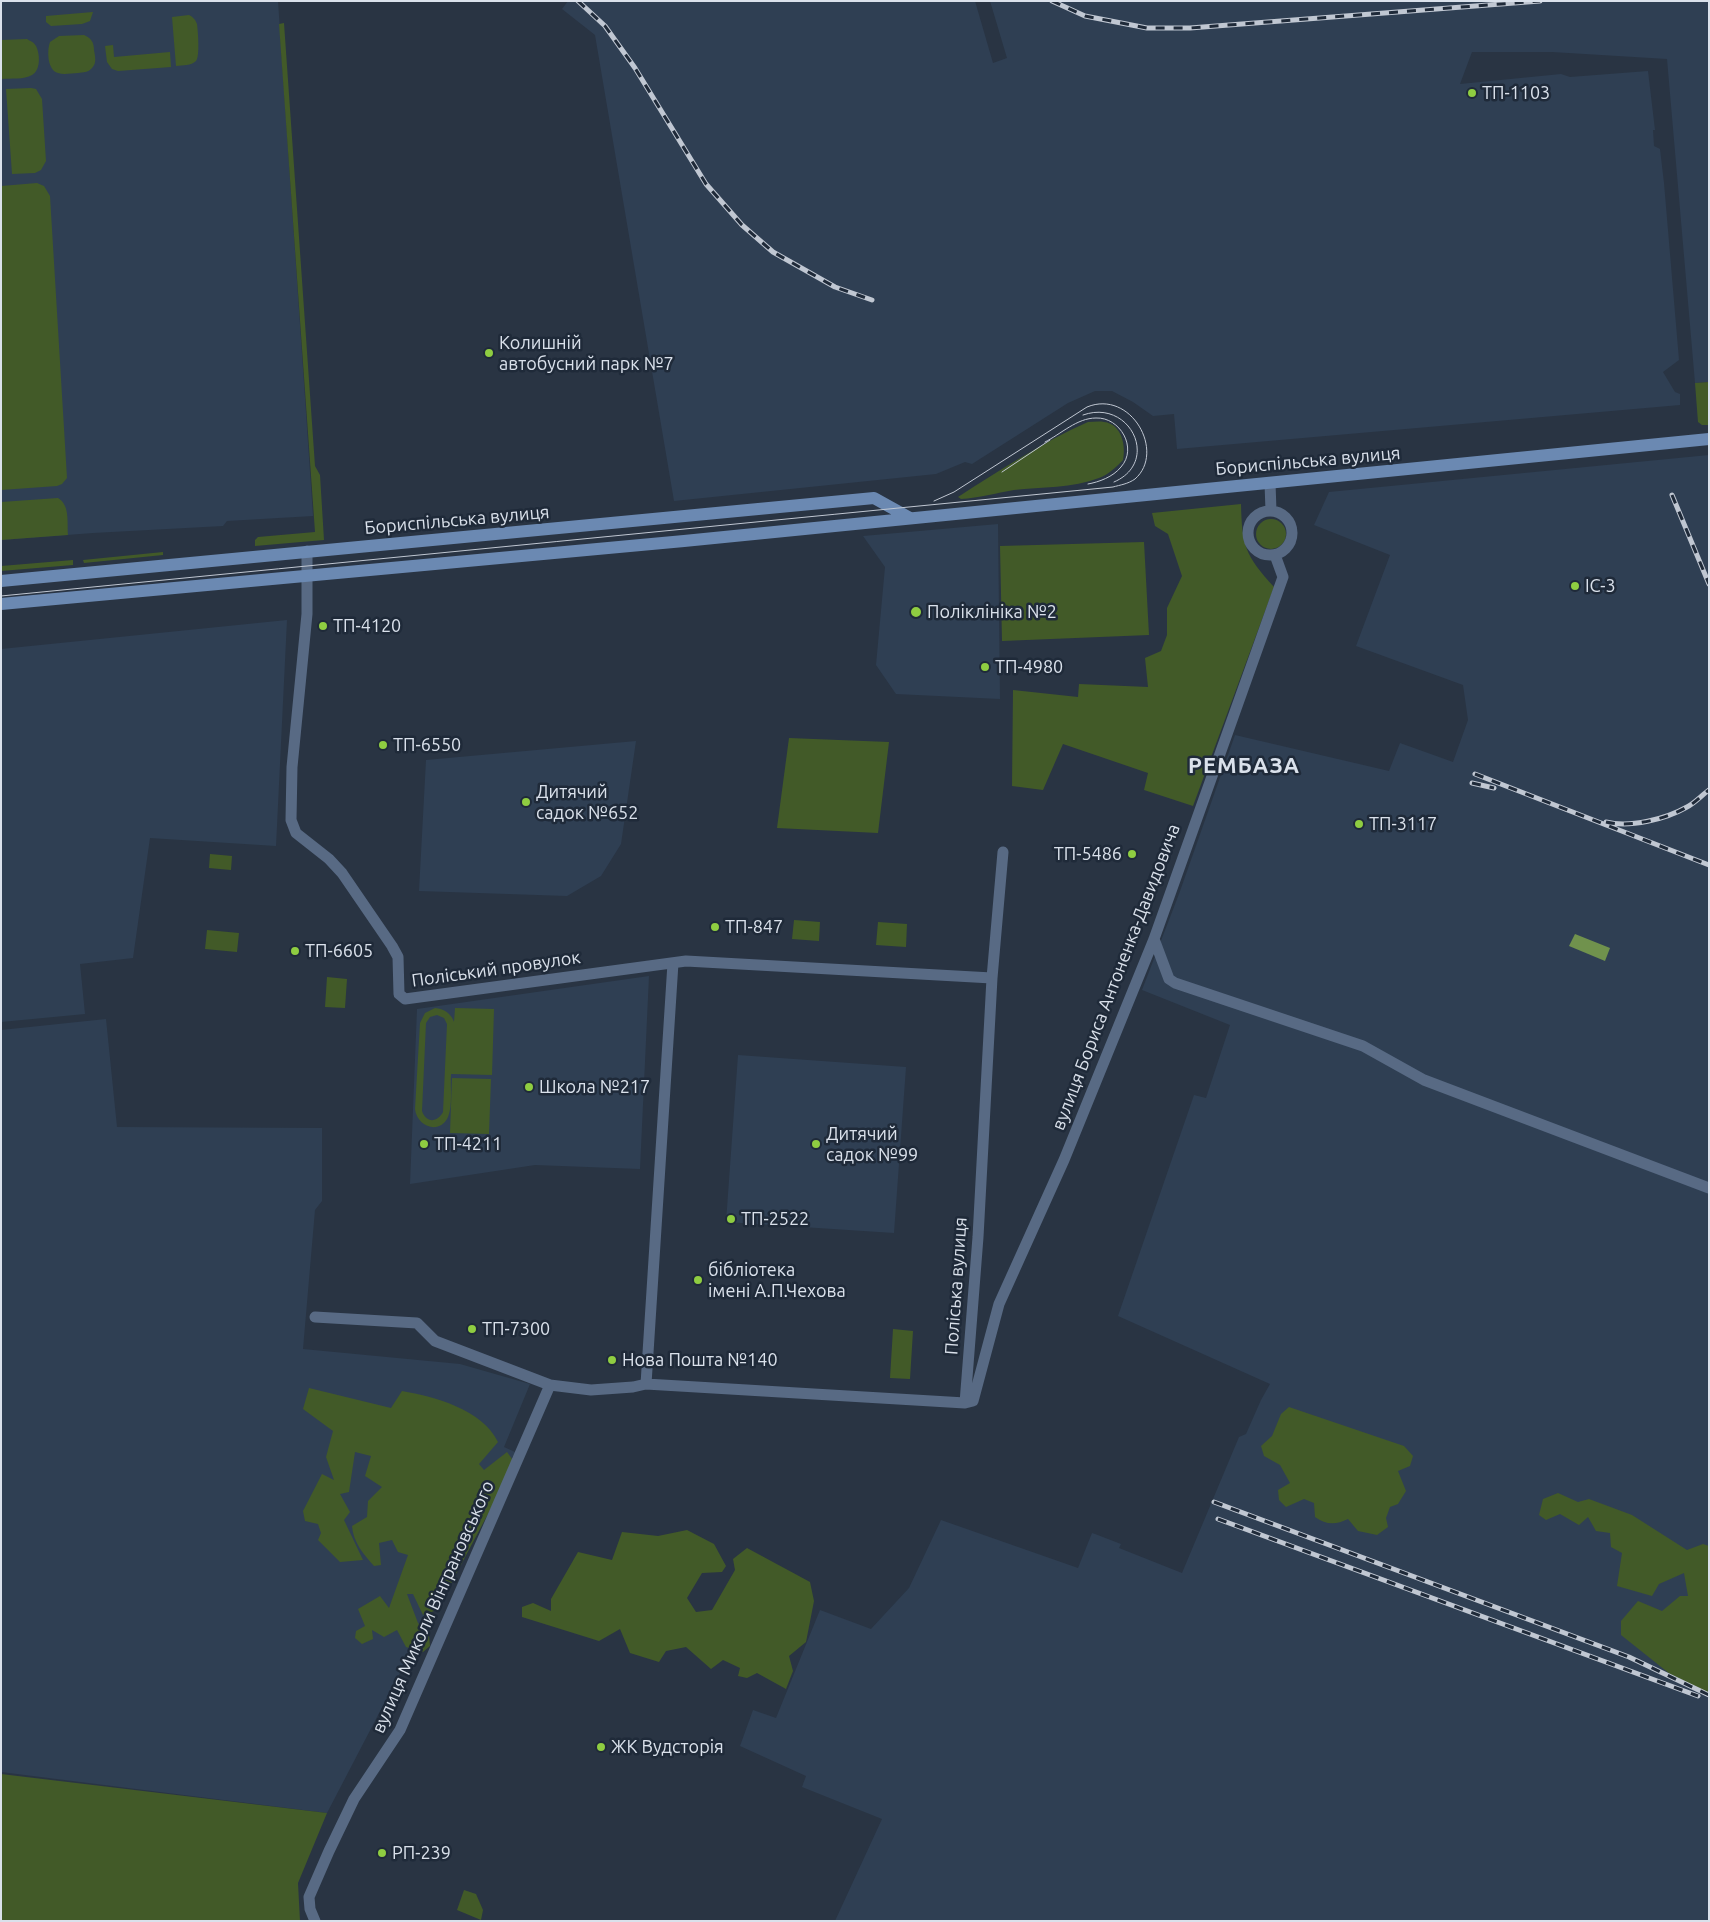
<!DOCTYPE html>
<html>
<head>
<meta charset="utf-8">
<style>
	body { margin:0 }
	#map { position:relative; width:1710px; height:1922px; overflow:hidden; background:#293443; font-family:Ubuntu,sans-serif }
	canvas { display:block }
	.frame { position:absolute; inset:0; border:2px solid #dae1eb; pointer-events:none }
</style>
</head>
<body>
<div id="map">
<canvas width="1710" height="1922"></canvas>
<div class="frame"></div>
</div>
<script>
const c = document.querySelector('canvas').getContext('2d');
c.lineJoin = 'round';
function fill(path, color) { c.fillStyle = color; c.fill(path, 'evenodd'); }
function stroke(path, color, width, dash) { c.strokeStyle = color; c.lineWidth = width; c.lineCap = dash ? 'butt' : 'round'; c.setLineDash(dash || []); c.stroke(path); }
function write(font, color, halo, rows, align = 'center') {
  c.font = font + ' Ubuntu,sans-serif'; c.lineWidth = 5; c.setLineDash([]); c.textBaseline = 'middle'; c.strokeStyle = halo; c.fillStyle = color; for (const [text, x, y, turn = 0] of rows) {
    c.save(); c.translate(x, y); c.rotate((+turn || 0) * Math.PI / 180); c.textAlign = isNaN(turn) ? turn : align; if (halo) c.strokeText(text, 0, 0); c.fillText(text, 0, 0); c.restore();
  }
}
fill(new Path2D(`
	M1,1H278L313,516L227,521L223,526L93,533L1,540Z
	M568,1H975L993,63L1007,58L990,1H1709V382L1695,383L1667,59L1552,52H1472L1460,84L1561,74L1570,77L1648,71L1655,130H1653L1654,146L1660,149L1664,183L1679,360L1663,372L1675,392L1680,394V405L1177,449L1174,414L1153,416L1133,402L1112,391H1095L1068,403L972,464L965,462L936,474L674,501L595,35L562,9Z
	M1709,455V1921H835L882,1819L802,1787L806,1776L740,1746L753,1710L776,1718L820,1610L871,1629L909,1588L941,1520L1078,1568L1092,1533L1095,1534L1121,1544L1119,1548L1182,1573L1239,1437L1246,1434L1261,1400L1270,1384L1118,1316L1194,1095L1206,1098L1230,1025L1142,990L1179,894L1235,735L1389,771L1400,743L1453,762L1468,720L1463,685L1356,646L1390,555L1314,525L1329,492Z
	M998,524L1000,699L896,694L876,665L885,567L863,536Z
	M287,620L276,846L150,838L133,958L80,964L85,1014L1,1022V649Z
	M636,741L621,844L601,876L567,896L419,891L426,760Z
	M649,976L640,1169L535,1165L410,1184L417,1009Z
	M106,1019L117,1127L322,1128V1201L315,1210L303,1349L460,1364L530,1384L504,1447L515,1452L327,1813L1,1772V1030Z
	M738,1055L906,1067L894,1233L726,1222Z`), '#2f3f53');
fill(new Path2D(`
	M93,12L90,21L82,24L51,26L46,22V16Z
	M189,15C193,17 195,19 197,24C198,31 200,57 196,61C191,66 183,65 176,66L172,17Z
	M284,23L315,466L320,475L324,540L255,546V540L258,537L315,532L279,24Z
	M84,35C91,38 94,42 94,50C95,56 97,63 92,68C88,73 83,72 78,73C72,73 64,75 58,73C47,70 47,50 50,42L59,36Z
	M27,39C30,41 34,42 36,46C40,54 41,70 32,75C24,80 11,78 1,79V40Z
	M113,45L114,57L170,52L171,67L118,71L112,69L107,62L105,46Z
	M31,88L36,89L42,99L46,161L41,170L35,173L12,174L6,89Z
	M37,183L44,186L50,196L67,478L62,484L57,486L1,490V186Z
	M1709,382V425H1702L1698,422L1695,383Z
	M1088,422C1093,422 1099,421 1104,422C1122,424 1126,446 1123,460C1115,468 1109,474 1099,478C1073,488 1041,487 1014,490C996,493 979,498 961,499L958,497C1000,470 1043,442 1088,422Z
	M58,498C70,505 67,522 68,535L1,540V502Z
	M1241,504C1242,546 1245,555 1274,587L1193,806L1144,790L1148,773L1063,744L1043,790L1012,786L1013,690L1078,697L1079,684L1148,687L1145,658L1161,651L1167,635V608L1182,576L1168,534L1155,526L1152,513Z
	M1256 534a15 15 0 1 1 30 0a15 15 0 1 1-30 0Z
	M1144,542L1149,635L1002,641L1000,546Z
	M163,552V555L84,563L83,560Z
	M73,560V565L1,571V566Z
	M789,738L889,742L878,833L777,828Z
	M210,854L232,856L231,870L209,868Z
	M794,920L820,922L819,941L792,939Z
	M878,922L907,924L906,947L876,945Z
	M207,930L239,933L237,952L205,949Z
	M327,977L347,979L345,1008L325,1007Z
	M435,1008C444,1009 451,1013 454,1022L455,1008L494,1009L492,1075L451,1074C450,1087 453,1105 448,1117C440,1135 417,1127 415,1109L420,1023L425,1013ZM437,1015L444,1018L447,1024L443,1112C437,1123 426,1123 422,1111L426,1023L430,1017Z
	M452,1078L491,1079L489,1134L450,1133Z
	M893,1329L913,1331L910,1379L890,1378Z
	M309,1388L391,1408L402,1391C435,1397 482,1409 498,1442L479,1464L484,1470L507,1452L515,1463L437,1610L423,1615L413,1594H407L418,1623L429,1635L430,1646L423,1652L406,1647L397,1630L384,1637L372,1630L373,1639L362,1644L355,1638L356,1631L365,1626L358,1609L380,1596L389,1608L408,1555L398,1552L392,1540L379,1543L381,1565L374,1566C364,1555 353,1542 352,1526L367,1517L368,1501L382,1487L365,1476L371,1456L355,1452L349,1492L340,1494L350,1512L344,1520L363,1560L340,1562L318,1540L321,1533L318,1524L305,1521L303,1511L322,1474L334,1480L326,1457L333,1431L303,1409Z
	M1289,1407L1404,1446L1413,1456L1410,1466L1398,1471L1406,1491L1398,1504L1390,1507L1386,1518L1388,1527L1377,1535L1358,1531L1348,1519C1336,1525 1326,1525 1315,1517L1314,1503L1304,1499L1286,1507L1279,1500L1278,1490L1290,1483L1280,1465L1264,1456L1261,1446L1272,1436L1281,1414Z
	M1558,1493L1578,1502L1589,1499L1632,1515L1687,1550L1703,1544L1709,1546V1693L1670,1674L1621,1635V1621L1638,1601L1662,1611L1680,1596H1688L1684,1573L1659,1584L1652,1596L1617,1586L1622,1553L1611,1547L1610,1533L1596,1531L1588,1517L1579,1525L1560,1514L1546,1520L1539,1515L1543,1499Z
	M687,1530L714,1544L726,1566L722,1572L702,1573L687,1598L696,1612L712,1610L735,1570L733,1559L747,1548L810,1582L814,1601L806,1642L789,1656L793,1671L786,1689L757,1673L747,1678L738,1676L740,1668L723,1660L711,1669L686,1647L666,1651L659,1662L630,1653L620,1629L599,1641L522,1617V1607L533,1603L551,1611V1599L578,1552L612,1560L622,1532L658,1536Z
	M1,1774L327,1813L298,1883L300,1921H1Z
	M464,1890L476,1894L483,1910L481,1920L457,1910Z`), '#425a28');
fill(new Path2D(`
	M1575,934L1610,948L1605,961L1569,946Z`), '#70924d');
stroke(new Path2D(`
	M1270,483L1271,511
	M1248 533a22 22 0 1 1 44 0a22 22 0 1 1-44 0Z
	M307,551V614L292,767L291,820L296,833L329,859L342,873L392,946L398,957L399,994L405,999L686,961L992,978
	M1154,939L1169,979L1175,983L1363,1046L1424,1080L1709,1188
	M315,1317L417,1323L435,1341L550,1385L591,1390L633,1387L646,1384L965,1403L973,1401L999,1304L1064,1160L1154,939L1283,577L1275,555
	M646,1384L673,963
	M965,1403L978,1237L992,978L1003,852
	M315,1921L310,1909L309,1897L329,1851L354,1799L400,1730L550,1385`), '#586a84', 11);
stroke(new Path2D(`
	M1,581L874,498L910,518
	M1,604L684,541L1709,439`), '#6b89b2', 12);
stroke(new Path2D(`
	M1083,415C1130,398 1161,462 1114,482
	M1045,442C1061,434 1077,418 1096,418C1120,417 1138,448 1121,467C1113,477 1099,482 1088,484
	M1002,472L1050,440
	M1,596L1113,487C1120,485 1128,484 1135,479C1166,452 1131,389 1087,407L954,492L934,501`), '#c0c7d2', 1);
const rail = new Path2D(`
	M578,1L605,26L635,68L706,184L742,225L773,252L835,287L872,300
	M1052,1L1085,16L1147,28H1190L1540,1
	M1672,495L1709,584
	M1475,774L1709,865
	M1472,783L1494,788
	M1606,822C1630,828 1666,819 1687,807C1695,803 1702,795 1709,790
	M1214,1502L1629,1657L1709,1695
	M1218,1519L1698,1696`);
stroke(rail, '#c0c7d2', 5);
stroke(rail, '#1f2a39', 3, [9]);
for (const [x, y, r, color] of [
	[1472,93,5,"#8fcd41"],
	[489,353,5,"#8fcd41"],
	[1575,586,5,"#8fcd41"],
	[916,612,6,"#8fcd41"],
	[323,626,5,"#8fcd41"],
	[985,667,5,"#8fcd41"],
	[383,745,5,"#8fcd41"],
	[526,802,5,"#8fcd41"],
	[1359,824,5,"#8fcd41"],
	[1132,854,5,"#8fcd41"],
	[715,927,5,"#8fcd41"],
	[295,951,5,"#8fcd41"],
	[529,1087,5,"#8fcd41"],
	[424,1144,5,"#8fcd41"],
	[816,1144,5,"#8fcd41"],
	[731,1219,5,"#8fcd41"],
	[698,1280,5,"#8fcd41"],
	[472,1329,5,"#8fcd41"],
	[612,1360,5,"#8fcd41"],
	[601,1747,5,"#8fcd41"],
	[382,1853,5,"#8fcd41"]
]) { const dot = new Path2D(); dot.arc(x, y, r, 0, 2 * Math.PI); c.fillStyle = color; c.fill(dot); stroke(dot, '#1f2a39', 2); }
write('18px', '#dae1eb', '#1f2a39', [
	["ТП-1103",1482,93],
	["Колишній",499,343],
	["автобусний парк №7",499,364],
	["ІС-3",1585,586],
	["Поліклініка №2",927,612],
	["ТП-4120",333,626],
	["ТП-4980",995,667],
	["ТП-6550",393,745],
	["Дитячий",536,792],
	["садок №652",536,813],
	["ТП-3117",1369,824],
	["ТП-5486",1122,854,"right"],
	["ТП-847",725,927],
	["ТП-6605",305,951],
	["Школа №217",539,1087],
	["Дитячий",826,1134],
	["садок №99",826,1155],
	["ТП-4211",434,1144],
	["ТП-2522",741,1219],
	["бібліотека",708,1270],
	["імені А.П.Чехова",708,1291],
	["ТП-7300",482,1329],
	["Нова Пошта №140",622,1360],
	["ЖК Вудсторія",611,1747],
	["РП-239",392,1853]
], 'left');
write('18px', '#dae1eb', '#1f2a39', [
	["Бориспільська вулиця",1308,461,-5],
	["Бориспільська вулиця",457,520,-5],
	["Поліський провулок",496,969,-8],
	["вулиця Бориса Антоненка-Давидовича",1116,977,-69],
	["Поліська вулиця",956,1286,-86],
	["вулиця Миколи Вінграновського",433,1607,-66]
]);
c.letterSpacing = '1px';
write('bold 22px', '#dae1eb', '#1f2a39', [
	["РЕМБАЗА",1244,766]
]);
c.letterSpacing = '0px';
</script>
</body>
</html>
